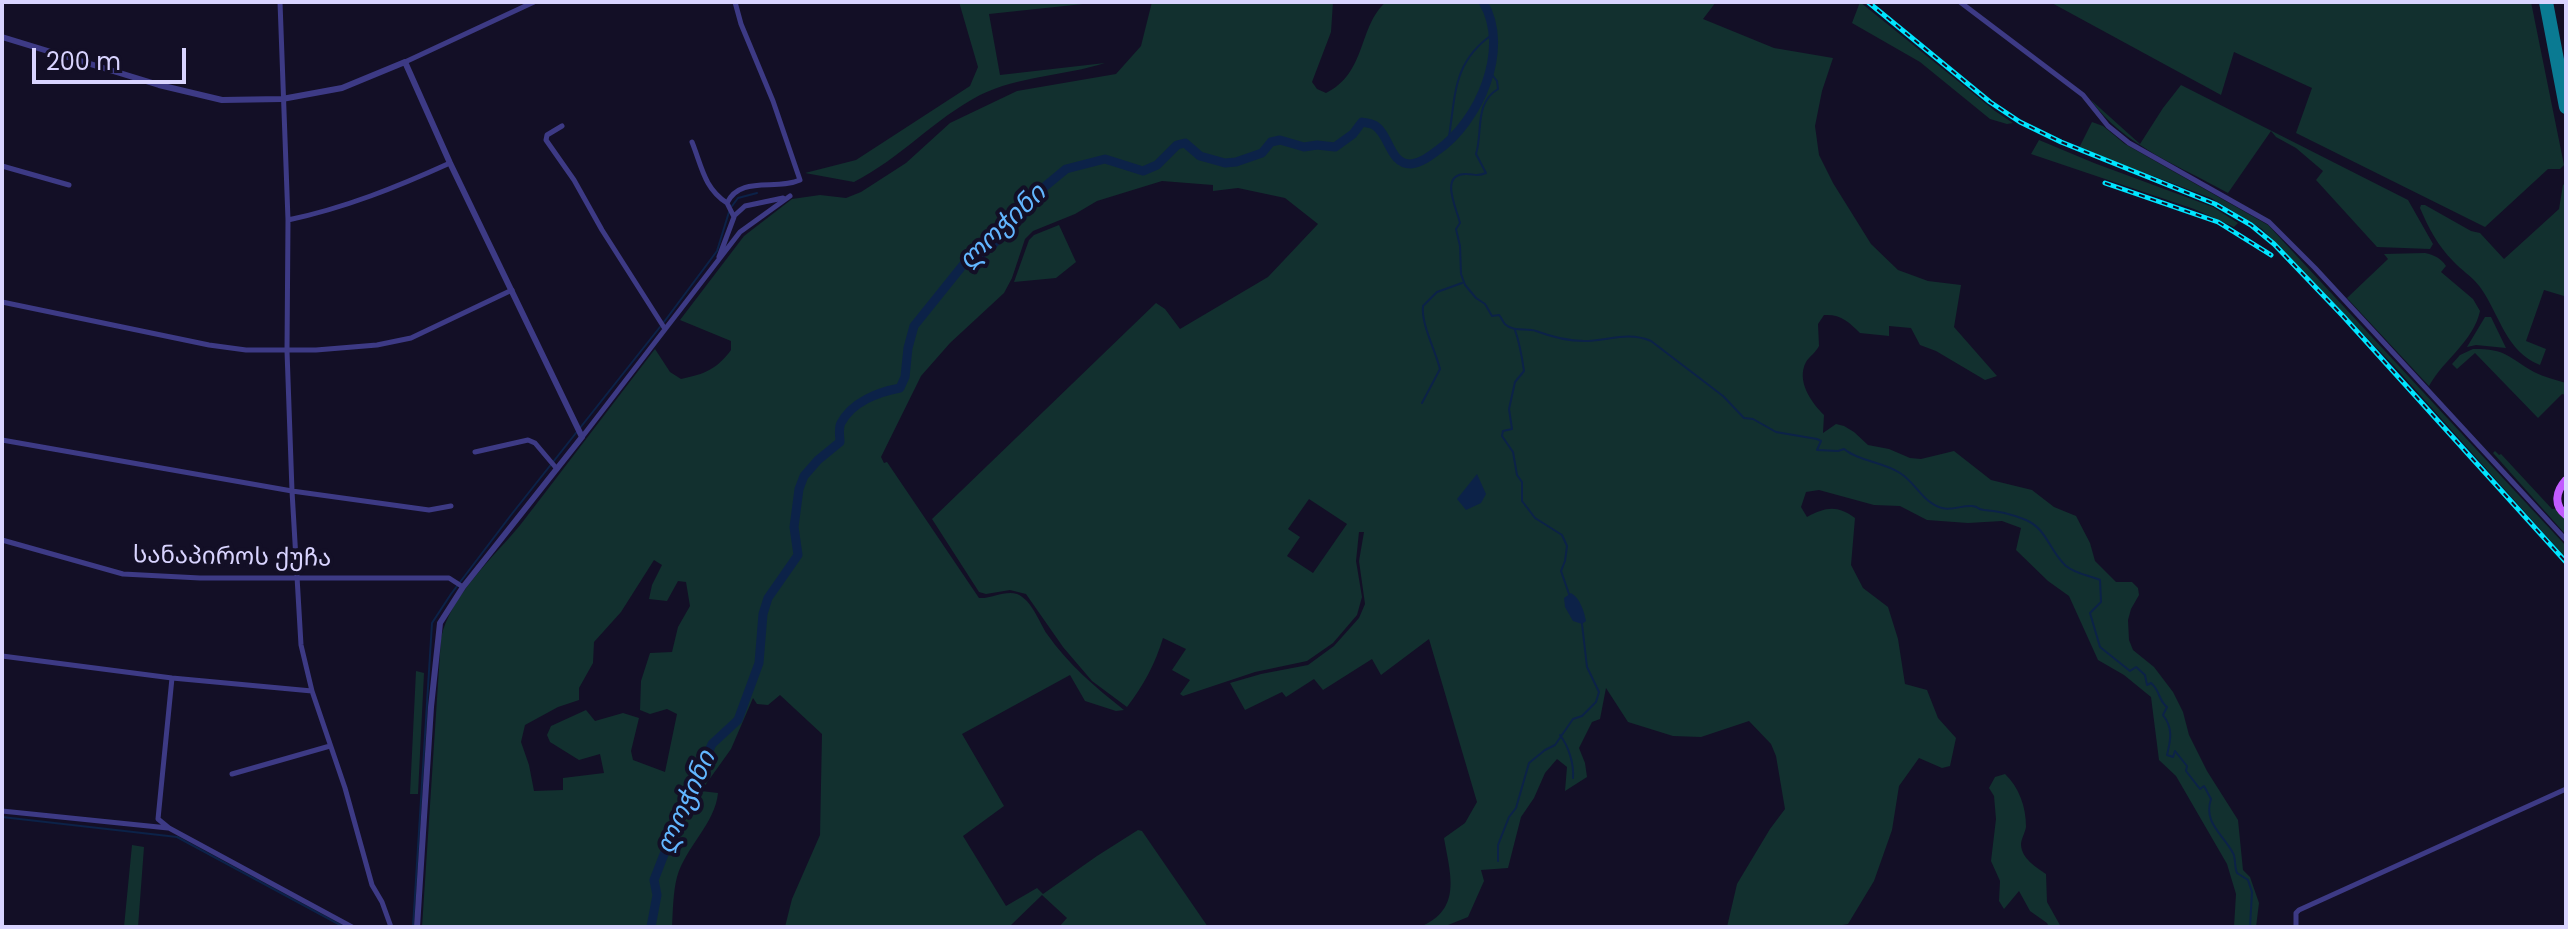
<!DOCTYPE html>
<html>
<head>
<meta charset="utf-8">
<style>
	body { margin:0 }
	#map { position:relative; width:2568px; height:929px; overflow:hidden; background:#130f26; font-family:Poppins,sans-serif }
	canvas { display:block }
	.frame { position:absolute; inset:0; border:4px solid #d9d4ff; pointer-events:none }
	.scale { position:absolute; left:32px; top:48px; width:154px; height:36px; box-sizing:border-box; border:4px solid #d9d4ff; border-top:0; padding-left:10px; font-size:24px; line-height:28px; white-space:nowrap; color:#d9d4ff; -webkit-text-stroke:6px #130f26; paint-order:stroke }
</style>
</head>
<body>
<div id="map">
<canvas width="2568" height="929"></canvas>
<div class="frame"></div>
<div class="scale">200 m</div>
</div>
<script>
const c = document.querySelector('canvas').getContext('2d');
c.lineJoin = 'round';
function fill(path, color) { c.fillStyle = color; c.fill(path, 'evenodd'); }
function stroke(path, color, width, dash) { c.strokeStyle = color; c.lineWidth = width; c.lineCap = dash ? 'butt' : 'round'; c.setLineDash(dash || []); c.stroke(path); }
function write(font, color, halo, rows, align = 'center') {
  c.font = font + ' Poppins,"Noto Sans Georgian",sans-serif'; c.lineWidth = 8; c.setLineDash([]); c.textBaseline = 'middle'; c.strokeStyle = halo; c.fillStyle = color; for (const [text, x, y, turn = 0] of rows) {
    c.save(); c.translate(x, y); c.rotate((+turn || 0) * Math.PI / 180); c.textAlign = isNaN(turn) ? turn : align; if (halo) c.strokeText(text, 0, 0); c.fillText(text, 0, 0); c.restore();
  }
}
fill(new Path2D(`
	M959,2H1102L989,14L1000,75L1105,63C1064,76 1019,76 980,95C934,119 901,158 854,182L805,173L856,160L970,86L978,67Z
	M1152,2H1333L1331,32L1312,82L1317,89L1326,93C1367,73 1358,26 1386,2H1716L1703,19L1774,48L1833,58L1822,91L1815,126L1819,155L1833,183L1871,244L1898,270L1928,281L1961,285L1954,327L1997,376L1985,380L1936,351L1920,345L1911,328L1889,326V336L1860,333C1849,322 1841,314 1824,315L1818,324L1819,346C1816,352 1809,357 1806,362C1796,381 1811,402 1824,415L1823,433L1836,424L1844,426L1854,432L1868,445L1889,449L1910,458L1921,459L1954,451L1991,480L2032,490L2054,507L2076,516L2090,543L2095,561L2116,582H2132L2138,588L2139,595L2131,609L2128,620L2129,640L2133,650L2154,667L2173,692L2183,712L2189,735L2207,771L2238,820L2243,870L2250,877L2259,903L2256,927H2234L2236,894L2227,864L2176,776L2159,760L2151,697L2124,675L2098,660L2069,596L2048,581L2016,550L2021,528L2002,521L1968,523L1927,520L1900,506L1874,505L1819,490L1806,492L1801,507L1807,517C1826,507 1837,505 1855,518L1851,565L1863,588L1888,607L1898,639L1905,684L1927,690L1938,718L1956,738L1950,766L1942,768L1919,758L1899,786L1892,830L1874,881L1848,924L1831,927H1727L1737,884L1770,829L1785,809L1776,756L1771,744L1749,721L1701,737L1673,736L1628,722L1606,688L1600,719L1592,722L1579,748L1585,763L1587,777L1565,791L1567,767L1557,759L1545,773L1534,798L1521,817L1508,868L1481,870L1484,881L1468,917L1443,927H1420C1463,909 1450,874 1444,838L1465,823L1477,802L1429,639L1381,675L1372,659L1323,690L1314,679L1286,697L1282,692L1245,710L1230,683L1261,674L1308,665L1334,646L1359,618L1365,604L1359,561L1364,532H1359L1356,561L1362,597L1357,615L1333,643L1307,661L1255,672L1183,696L1180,694L1190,680L1172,670L1186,649L1163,638C1155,664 1144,685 1127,707L1092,681L1063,647L1026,594L1010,590L986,594L979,592L932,519L1156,303L1165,309L1180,329L1268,277L1318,224L1285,198L1238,188L1213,191V185L1162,181L1097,201L1075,214L1033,231L1025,239L1012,278L1004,293L950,343L921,376L881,457L884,463L887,462L979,598C991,599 1005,590 1017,594C1032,600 1039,622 1047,634C1068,664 1095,687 1124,710L1116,711L1085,701L1070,675L962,734L1004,806L963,836L1006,906L1037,888L1043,894L1097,856L1138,830L1142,831L1208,927H1059L1067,918L1042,895L1009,927H785L792,899L820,835L822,734L780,695L768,705L757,704L753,698L731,749L701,791L718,793C715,824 686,846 677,877C673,892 673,911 672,927H422L441,638C450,596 494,557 521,524C566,466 610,407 655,349L670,372L681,379C705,374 717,369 731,350V341L680,320L744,236L792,199L820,195L846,198L861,192L906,163L950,123L1017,91L1116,74L1141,46ZM1309,499L1347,524L1313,573L1287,556L1300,537L1288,529ZM654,560L662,565L652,585L649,599L667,601L678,581L686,582L690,606L678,627L672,652L650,653L641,681L640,710L650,714L667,709L677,714L665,772L633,760L631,751L639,718L623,713L595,721L586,710L551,726L547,735L550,742L579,760L600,754L604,773L563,778V790L534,791L529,765L521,742L525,725L558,707L579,700V688L593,663L594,642L621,612Z
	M1860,2L1995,111L2013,123L2007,124L1990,119L1920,62L1852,23Z
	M2050,2H2531L2564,165L2560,169H2548L2485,227L2296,133L2312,88L2234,52L2221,95Z
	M2181,85L2408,200L2433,244L2430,249L2377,247L2316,180L2323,171L2296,148L2276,137L2271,131L2228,193C2182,167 2122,145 2091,100L2140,144L2163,108Z
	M2092,122L2103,126L2125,144L2268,225L2566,546V558L2395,367L2262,229L2211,198L2079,148Z
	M2039,140L2094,163L2213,207L2238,223L2234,227L2194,209L2031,154Z
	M2566,183V291L2564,296L2544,290L2526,341L2546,349L2540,365C2506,352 2500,315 2480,287C2473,277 2461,270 2453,261C2438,246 2428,227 2420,208L2421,205H2425L2471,231L2480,233L2504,259L2559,209L2563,185Z
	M1059,225L1076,262L1056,278L1014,282L1029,240L1034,235Z
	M2425,253C2434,255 2441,258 2446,266L2441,272L2473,299L2480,311C2473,342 2445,358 2429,386L2347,298L2388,259L2384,254Z
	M2485,317H2491L2506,348L2476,345L2467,347Z
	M2473,349C2508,349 2507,357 2534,372C2544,377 2556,380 2566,383V395L2562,394L2538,418L2475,353L2457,369L2452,364L2460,355Z
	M2495,451L2499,455L2501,454L2552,509H2557L2566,518V535L2493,453Z
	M416,671L424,673L418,794H410Z
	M2005,774C2019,787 2026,807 2026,827C2025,833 2021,839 2021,845C2022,859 2036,867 2046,874L2047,902L2061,927H2049L2047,923L2030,911L2019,891L2004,909L1999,901L2000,881L1991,861L1996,819L1994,796L1989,788L1995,777Z
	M132,845L144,847L138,927H124Z`), '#12302f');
fill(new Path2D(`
	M1477,474L1486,494L1481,503L1466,510L1457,499Z
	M1571,593C1580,598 1584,611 1586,621L1582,624L1573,621L1565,607L1564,598Z`), '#0c2248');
stroke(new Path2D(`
	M1489,71L1497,81L1498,89C1474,103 1483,132 1476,154L1486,173C1477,177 1475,174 1467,174C1438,173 1457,209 1460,223L1456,229L1460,246L1461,274L1465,285L1476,298L1485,304L1492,316L1499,315C1502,318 1503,323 1506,325C1514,332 1526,328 1536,331C1552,337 1566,341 1584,341C1608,341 1627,331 1651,341L1723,396L1744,418L1753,419L1776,432L1817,439L1821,441L1817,450L1838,451L1844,449C1858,461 1883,462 1900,473C1915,482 1924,504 1942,508C1952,511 1962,505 1972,506C1981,507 1975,509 1984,510C1999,511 2012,514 2026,520C2047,529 2050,552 2066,566C2076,574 2088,575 2100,580L2101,602L2090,613L2100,647L2130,671L2136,667L2145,675L2147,685L2151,683C2160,690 2158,700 2167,707L2163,715C2173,728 2171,739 2167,755L2173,757L2175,751L2187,766L2186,771L2200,789L2204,786L2211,799C2203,823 2223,834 2233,853C2236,858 2234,866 2237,873L2248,880L2252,892L2250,927
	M1448,143C1456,97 1451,63 1493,34
	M732,206L738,198L757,193
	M664,322L717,251L729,212
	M1515,330C1520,344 1522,357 1524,371L1515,382L1509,409L1512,429L1503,431L1502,436L1513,452L1517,475L1522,482V501L1535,518L1562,535L1567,546L1565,561L1561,571L1569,594
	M1422,403L1440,369C1435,349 1421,324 1423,306L1437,292L1462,283
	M1560,735C1569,747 1574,764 1573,778
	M2,817L177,837L344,927
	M1498,861V845L1509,817L1516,808L1529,763L1545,750L1555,745L1573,719L1582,716L1596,702L1599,692L1587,667L1582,624
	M413,927L432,623L451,594L511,515L660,327`), '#0c2248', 2);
stroke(new Path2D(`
	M651,927L657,895L654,880L679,816L712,744L738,720L759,663L763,614L768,598L798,555L794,527L799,489L804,476L818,460L840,442C840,436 838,428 841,423C852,402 878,392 900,388L905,377L908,348L914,326L963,265L974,260L987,250L1022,217L1031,198L1066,169L1105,159L1143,171L1157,165L1177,145L1185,143L1200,156L1225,163L1236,162L1262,153L1271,142L1280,140L1304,147L1317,145L1335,147L1353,134L1362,122C1366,123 1370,123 1374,125C1390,134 1389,164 1411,164C1421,163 1430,156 1438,150C1479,121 1511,49 1483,2`), '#0c2248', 9);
stroke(new Path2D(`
	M2546,2L2566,107`), '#0a7a92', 14);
stroke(new Path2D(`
	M280,2L288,220L287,351L292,491L301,645L312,691L345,788L372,885L382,902L391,927
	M1960,2L2083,95L2108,126L2129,143L2269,222L2315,268L2566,540
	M405,62L534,2
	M562,126L547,135L546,140L574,180L602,230L665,329
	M692,142C702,167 704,188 727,203
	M2,166L69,185
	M734,216L745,206L783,198
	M288,220C345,208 397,187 450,163
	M719,257L734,217L727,203C740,175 776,191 800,180L773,101L741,24L735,2
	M2,302L209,345L246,350H316L377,345L411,338L512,290
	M582,437L740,232L790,196
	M2,440L292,491L429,510L451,506
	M475,452L528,440L535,443L557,469
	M2,540L123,574L200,578H449L463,587
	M2,656L172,678L312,691
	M172,678L158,819L169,828L352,927
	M232,774L330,746
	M2,811L168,828
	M2296,927V913L2299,910L2566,789`), '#3d3a85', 5);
stroke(new Path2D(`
	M2,37L159,85L222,100L282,99L342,88L405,62L450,163L582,437L463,587L440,623L431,707L417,927`), '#3d3a85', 6);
stroke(new Path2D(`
	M2566,480C2556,491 2553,505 2566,515`), '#c25bff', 8);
const rail = new Path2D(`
	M1868,2L1990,102L2020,122L2061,142L2215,204L2251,225L2274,244L2343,316L2566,562
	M2105,183L2218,222L2271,255`);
stroke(rail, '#00e5ff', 5);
stroke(rail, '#130f26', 2, [6]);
write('24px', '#d9d4ff', '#130f26', [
	["სანაპიროს ქუჩა",232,558,1]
]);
write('italic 26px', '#62b6ff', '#130f26', [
	["ლოჭინი",1003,228,-44],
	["ლოჭინი",687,803,-66]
]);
</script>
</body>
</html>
